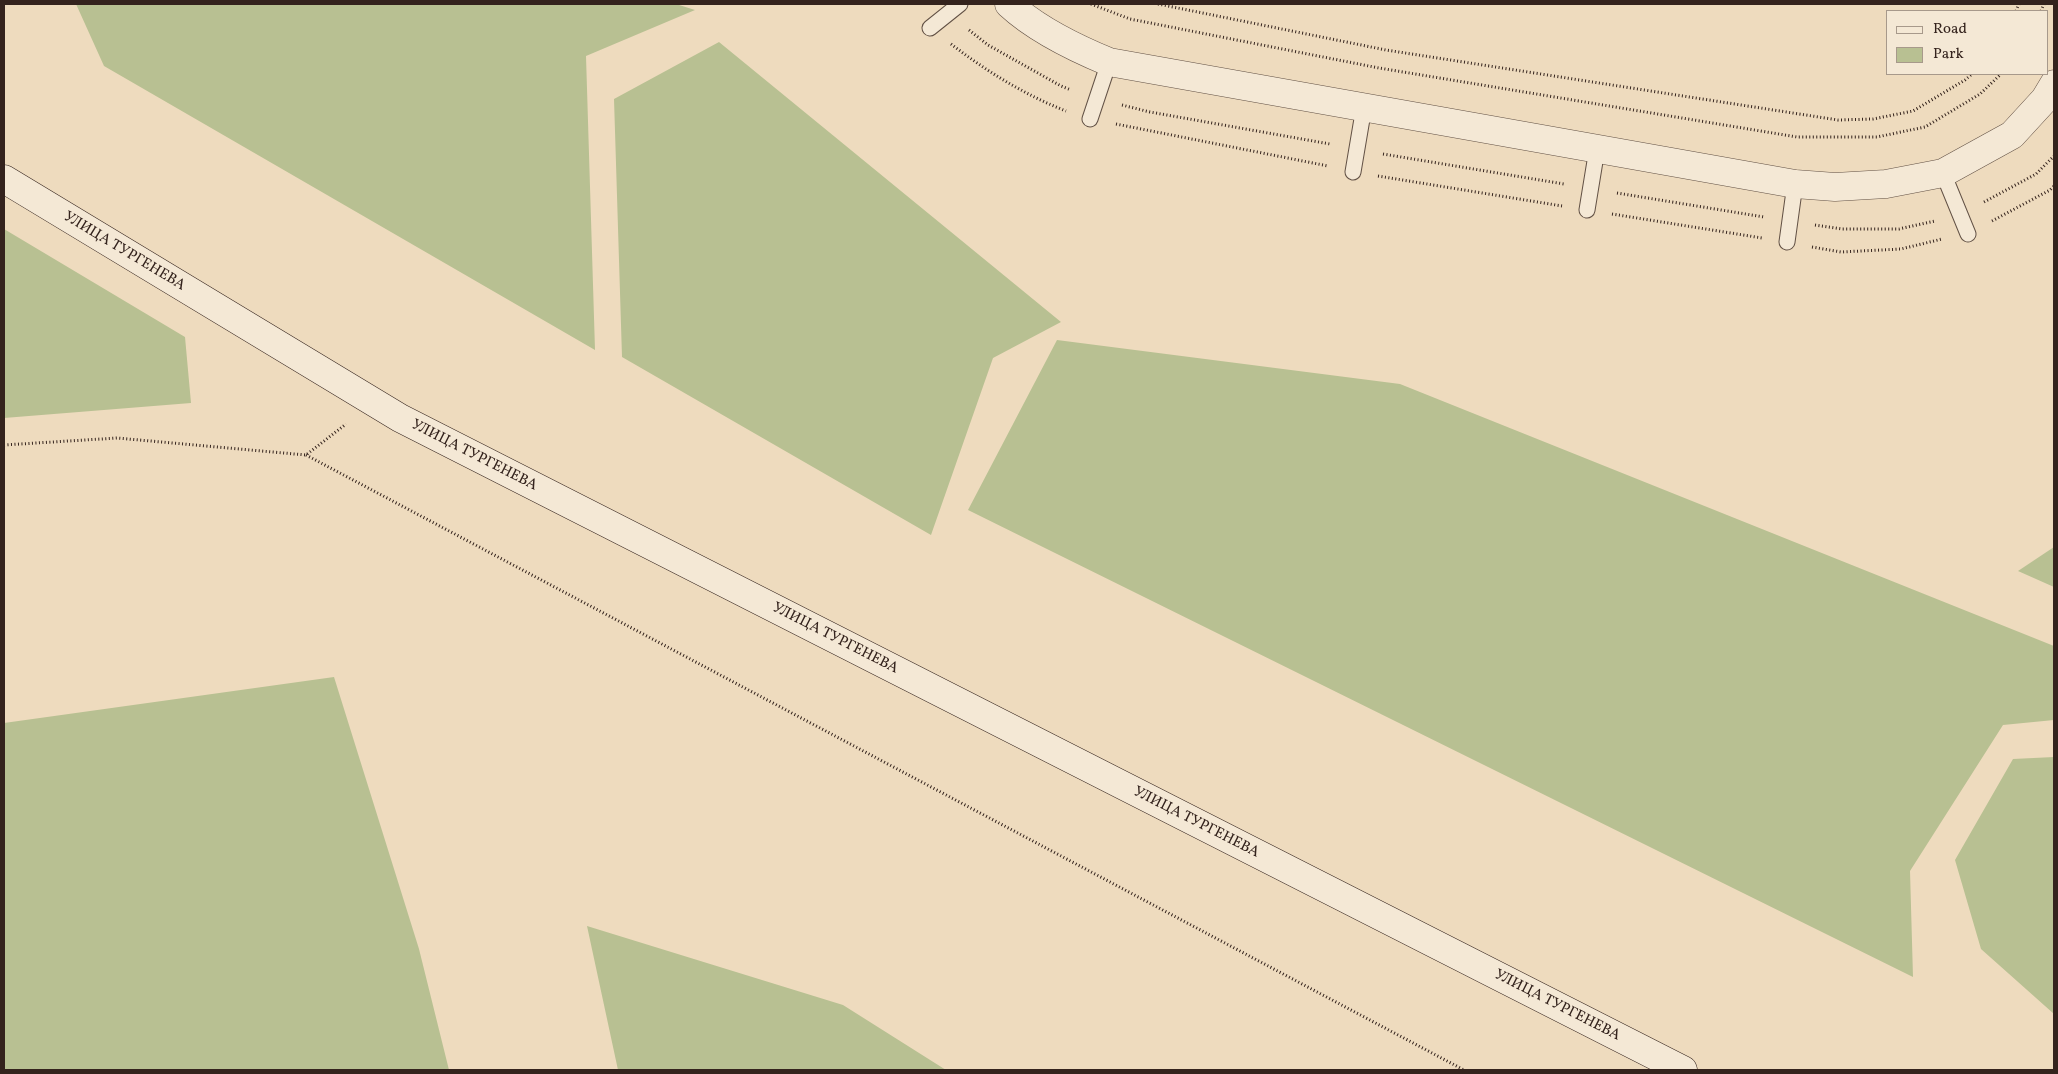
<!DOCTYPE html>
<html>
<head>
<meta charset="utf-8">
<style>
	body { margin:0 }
	#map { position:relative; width:2058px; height:1074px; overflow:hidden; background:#eedbbe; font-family:Vollkorn,serif }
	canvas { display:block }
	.frame { position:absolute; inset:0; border:5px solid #34231d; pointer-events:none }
	.legend { position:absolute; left:1886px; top:10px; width:162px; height:65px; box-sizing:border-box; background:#f4e8d5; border:1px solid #a7998b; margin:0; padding:6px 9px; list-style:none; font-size:15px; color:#34231d }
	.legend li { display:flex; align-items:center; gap:10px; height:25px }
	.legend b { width:25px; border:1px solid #a7998b }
</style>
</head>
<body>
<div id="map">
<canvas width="2058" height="1074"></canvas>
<div class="frame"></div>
<ul class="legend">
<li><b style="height:6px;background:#f4e8d5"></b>Road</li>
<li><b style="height:14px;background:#b8c092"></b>Park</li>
</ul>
</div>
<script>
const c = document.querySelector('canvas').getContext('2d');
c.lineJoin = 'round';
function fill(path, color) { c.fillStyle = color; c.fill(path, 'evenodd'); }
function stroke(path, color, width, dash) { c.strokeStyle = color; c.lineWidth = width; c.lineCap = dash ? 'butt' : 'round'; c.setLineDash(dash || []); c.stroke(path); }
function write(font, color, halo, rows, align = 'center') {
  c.font = font + ' Vollkorn,serif'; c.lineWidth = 5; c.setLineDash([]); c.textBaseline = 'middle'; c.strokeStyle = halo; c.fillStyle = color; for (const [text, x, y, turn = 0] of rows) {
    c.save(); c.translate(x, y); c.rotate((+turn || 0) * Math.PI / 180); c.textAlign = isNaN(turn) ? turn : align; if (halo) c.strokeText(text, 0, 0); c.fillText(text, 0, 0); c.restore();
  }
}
fill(new Path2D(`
	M76,4H676L695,10L586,56L595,350L104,66Z
	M719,42L1061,322L993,358L931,535L622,357L614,99Z
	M4,229L185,337L191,403L4,418Z
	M1057,340L1400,384L2054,646V720L2003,725L1910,871L1913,977L968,510Z
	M2054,547V587L2018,571Z
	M334,677L419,949L449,1070H4V723Z
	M2054,757V1014L1981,949L1955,860L2013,759Z
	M587,926L843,1005L946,1070H618Z`), '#b8c092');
const lane = new Path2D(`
	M930,28L960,4
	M1090,119L1109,62
	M1353,172L1364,107
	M1943,173L1968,234
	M1587,210L1597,149
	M1787,242L1795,184`);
const street = new Path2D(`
	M1009,4C1037,30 1075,48 1109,62L1795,184L1835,187L1886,184L1943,173L2012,135L2045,99L2054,84`);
const secondary = new Path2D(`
	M4,179L400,418L1683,1070`);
stroke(lane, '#625145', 17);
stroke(street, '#625145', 29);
stroke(secondary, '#34231d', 29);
stroke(new Path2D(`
	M1091,4L1130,19L1379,68L1797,137H1877L1925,127L1980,94L2001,74
	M1158,4L1386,50L1838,120L1873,119L1913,111L1965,80L1972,74
	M2016,11L2019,4
	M2041,11L2044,4
	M969,30L988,45L1061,86L1071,90
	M951,44C986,71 1025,95 1066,111
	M1122,105L1150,112L1330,144
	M1116,124L1328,166
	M1383,154L1564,184
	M1378,176L1562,206
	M1617,193L1764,217
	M1984,202L2036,174L2054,156
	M1612,214L1762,238
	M1992,221L2050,190L2054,186
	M1815,225L1842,229H1899L1935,221
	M1812,247L1841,252L1901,249L1942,239
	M4,445L117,438L306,455L346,424
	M306,455L1464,1070`), '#34231d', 3, [1, 2.5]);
stroke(lane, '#f4e8d5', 15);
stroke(street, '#f4e8d5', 28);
stroke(secondary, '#f4e8d5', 28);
write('15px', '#34231d', '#f4e8d5', [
	["УЛИЦА ТУРГЕНЕВА",124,252,31],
	["УЛИЦА ТУРГЕНЕВА",474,456,27],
	["УЛИЦА ТУРГЕНЕВА",835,639,27],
	["УЛИЦА ТУРГЕНЕВА",1196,823,27],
	["УЛИЦА ТУРГЕНЕВА",1557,1006,27]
]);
</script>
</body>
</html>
